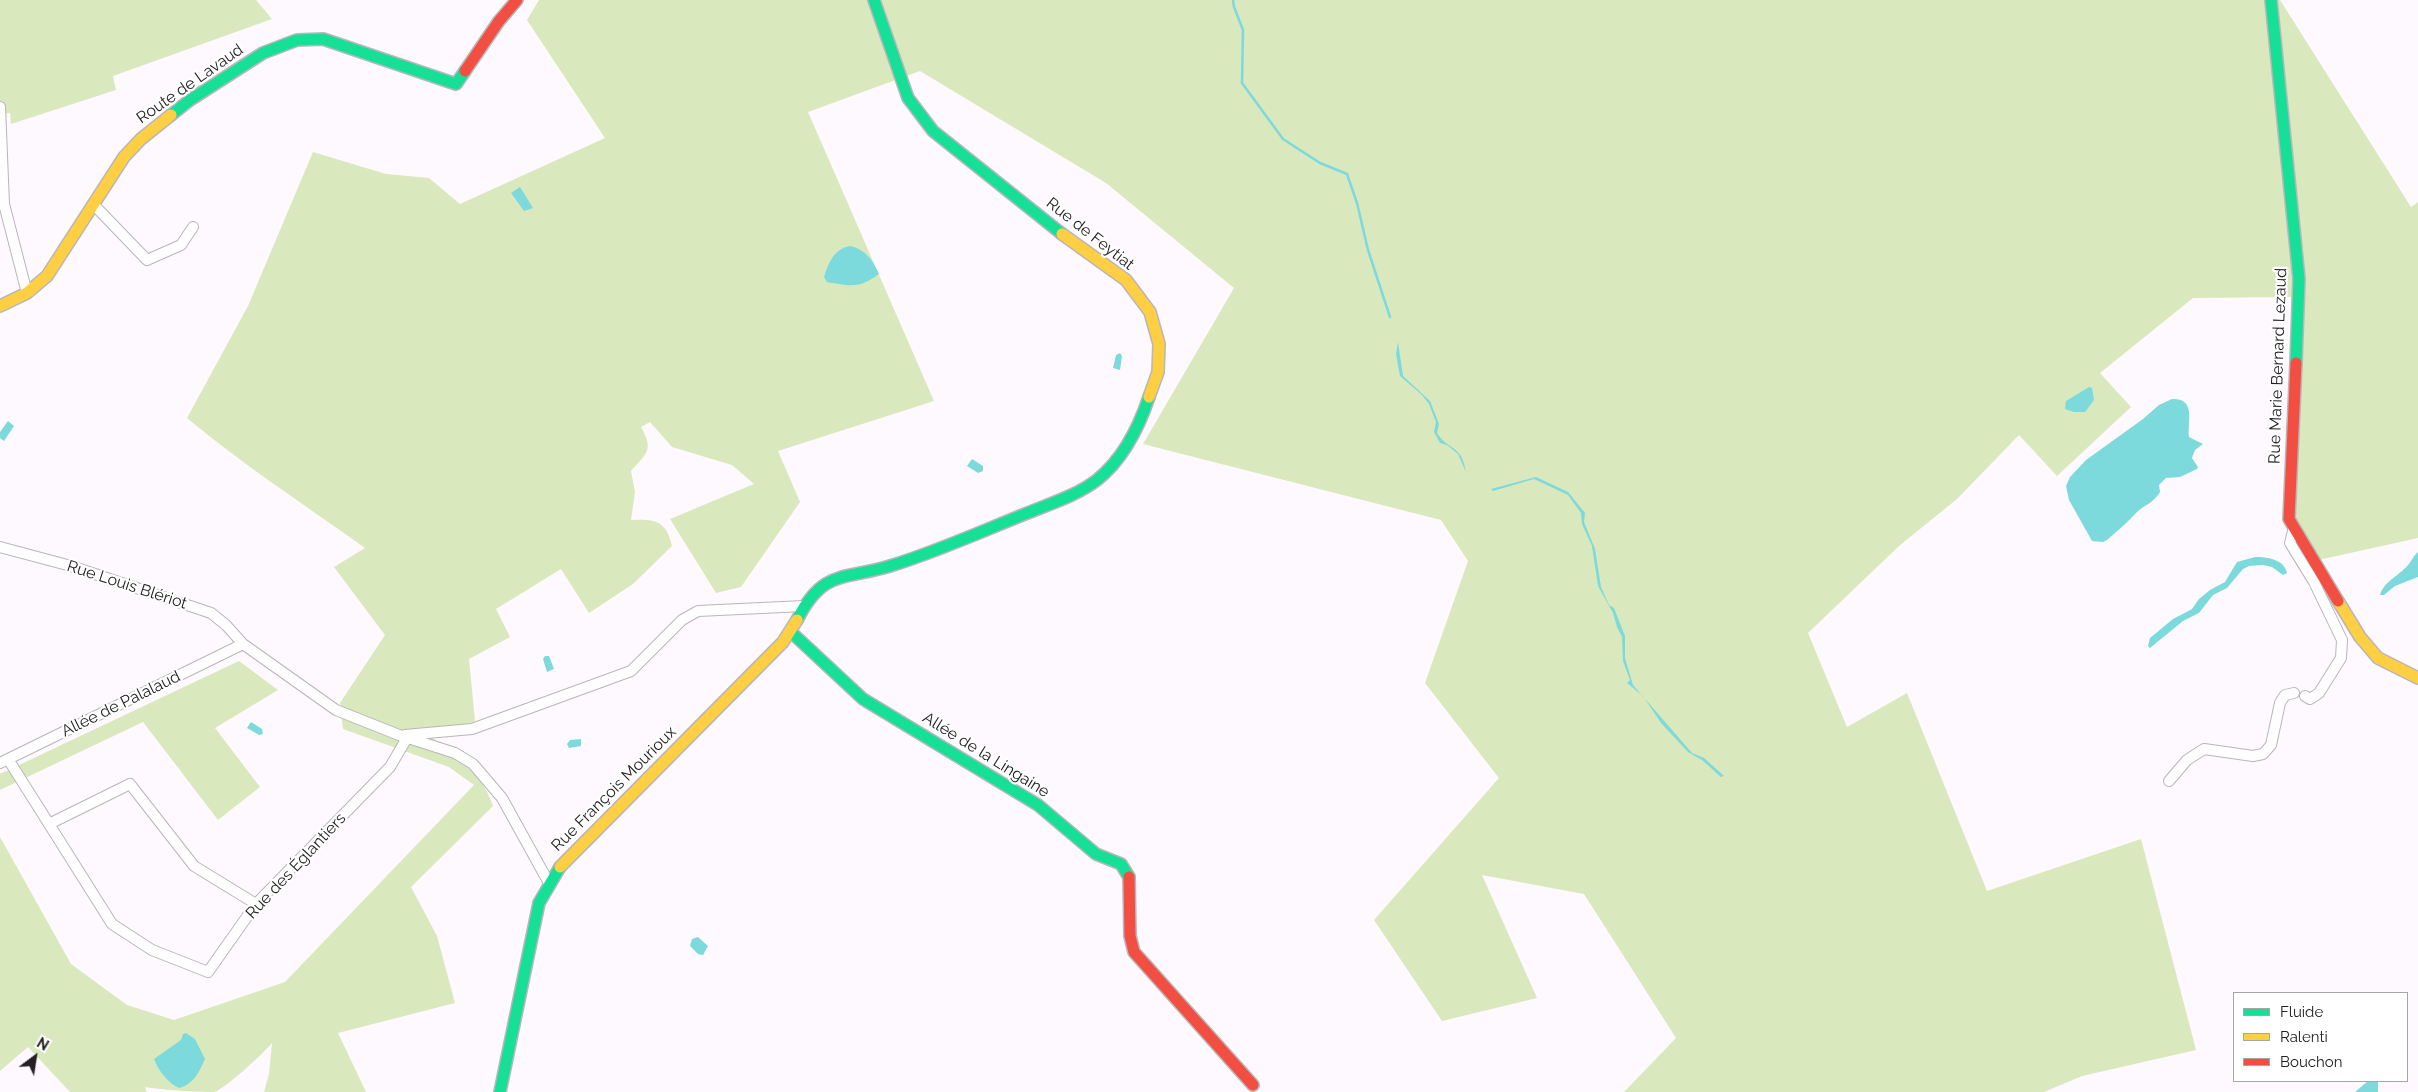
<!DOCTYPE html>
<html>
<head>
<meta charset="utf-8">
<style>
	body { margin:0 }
	#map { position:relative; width:2418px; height:1092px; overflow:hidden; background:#fdf9fe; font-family:Raleway,sans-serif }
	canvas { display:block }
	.legend { position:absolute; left:2233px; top:992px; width:175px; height:90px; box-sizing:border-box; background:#fff; border:1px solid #a7a6a7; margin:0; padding:6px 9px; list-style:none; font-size:15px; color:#222022 }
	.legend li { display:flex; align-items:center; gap:10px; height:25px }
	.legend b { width:25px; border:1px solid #a7a6a7 }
	.north { position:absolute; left:10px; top:1032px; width:50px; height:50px; -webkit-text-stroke:4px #fff; paint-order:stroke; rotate:31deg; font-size:14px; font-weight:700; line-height:20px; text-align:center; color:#222022 }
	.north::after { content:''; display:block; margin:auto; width:18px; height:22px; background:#222022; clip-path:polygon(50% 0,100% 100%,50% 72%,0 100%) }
</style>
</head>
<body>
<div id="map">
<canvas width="2418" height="1092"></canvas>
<ul class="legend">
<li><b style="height:6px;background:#16e098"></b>Fluide</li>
<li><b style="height:6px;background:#ffcf43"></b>Ralenti</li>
<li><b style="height:6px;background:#f24e42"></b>Bouchon</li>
</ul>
<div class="north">N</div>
</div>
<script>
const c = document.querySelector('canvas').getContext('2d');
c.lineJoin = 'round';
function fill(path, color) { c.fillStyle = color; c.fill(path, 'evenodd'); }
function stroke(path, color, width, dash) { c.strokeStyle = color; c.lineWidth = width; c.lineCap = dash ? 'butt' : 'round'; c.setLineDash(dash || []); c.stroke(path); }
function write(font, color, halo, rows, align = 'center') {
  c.font = font + ' Raleway,sans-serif'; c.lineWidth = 4.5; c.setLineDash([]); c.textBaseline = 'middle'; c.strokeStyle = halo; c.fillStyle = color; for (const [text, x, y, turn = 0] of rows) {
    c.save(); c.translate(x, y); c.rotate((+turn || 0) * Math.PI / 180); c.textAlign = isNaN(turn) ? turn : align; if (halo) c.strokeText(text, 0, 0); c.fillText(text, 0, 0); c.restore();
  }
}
fill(new Path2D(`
	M0,0H256L272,19L113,76L116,90L11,124L10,113L0,114Z
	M539,0H2280L2411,207L2418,202V538L2314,561L2289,519L2291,297L2193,298L2100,373L2131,407L2057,476L2019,435L1957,499L1899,546L1808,633L1847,727L1907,693L1987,891L2141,839L2196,1050L2082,1076L2044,1092H1624L1676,1038L1584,894L1482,875L1537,998L1442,1021L1374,920L1499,778L1425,683L1468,561L1441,520L1143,444L1234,288L1106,183L920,71L808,112L934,401L778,451L800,502L741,587L716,593L670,519L754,484L732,465L672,447L650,422L641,427C654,450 647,453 631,471L635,492L631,520C655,519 666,520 672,546L633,584L589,613L561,569L496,609L510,637L469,659L475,721L433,738C457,758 483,774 493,806L411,887L437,936L455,1003L338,1033L366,1092H264L269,1074L272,1043C264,1053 225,1089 214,1092C197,1092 162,1090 145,1087L147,1092H70L28,1047L0,1071V837L71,964L127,1005L174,1020L285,982L474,785L449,767L343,729L340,703L385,635L334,567L365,548C305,505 243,465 187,418L248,306L313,152L386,174L429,178L460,204L605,138L527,20Z
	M239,661L278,690L215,728L260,787L218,820L143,722L0,790V774Z`), '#dae8bd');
fill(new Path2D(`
	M520,187L533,208L524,211L511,193Z
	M850,246C865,249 873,260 879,274C859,289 851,286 827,282L824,277C829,262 834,249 850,246Z
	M1398,342L1403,376L1430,401L1439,424L1437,433C1449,452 1461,443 1466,472L1458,454L1447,445L1440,443L1434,432L1436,422L1429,404L1422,395L1400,376L1396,354Z
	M1120,353L1122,356L1120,370L1113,368L1116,355Z
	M2089,387L2092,388L2094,400L2085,412H2074L2065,409L2066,401Z
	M2172,399C2197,398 2187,423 2189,437L2203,444L2195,450L2192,458L2198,467L2197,469L2180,477L2166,478L2159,485L2160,492C2153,504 2145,504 2136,513C2127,523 2117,531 2107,540L2103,542L2092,541L2069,500L2066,486L2070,477L2086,460L2143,419L2159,405Z
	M8,421L14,426L4,441L0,438V432Z
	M972,459L983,466V471L978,473L967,466Z
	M1536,477L1568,492L1585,513L1584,522L1595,549L1601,587L1609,605L1614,608L1625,636V658L1633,685L1692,753L1704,758L1724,776L1721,777L1702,760L1688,752L1661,723L1643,696L1627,683L1630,680L1623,661L1622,637L1617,627L1613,613L1598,586L1592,546L1582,524L1581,513L1568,495L1534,479L1493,491L1491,489Z
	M2418,552V577L2395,586L2384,595H2380C2384,581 2399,576 2408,565C2412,561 2413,556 2418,552Z
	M2255,557C2267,557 2284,559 2287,573L2283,575L2272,567L2263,565L2249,566L2243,569L2227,588L2213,595L2199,613L2183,621L2150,648L2148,646L2150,638L2173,619L2192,609L2199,599L2210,590L2225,582L2237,562Z
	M545,656H549L554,669L547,672L543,659Z
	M251,722L262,729L263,734L259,735L247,728Z
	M581,739V746L569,748L567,744L570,740Z
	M698,937L708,946L703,955L698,954L690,946L692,939Z
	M186,1033L195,1039L205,1059C199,1072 194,1084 179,1088C168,1083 158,1070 154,1059L181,1040L183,1034Z
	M2368,1081H2378V1092H2355Z`), '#7cdadc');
stroke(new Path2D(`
	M1233,0L1234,7L1243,30L1242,83L1283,139L1320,163L1347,174L1357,203L1368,250L1390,317`), '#7cdadc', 2.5);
const street = new Path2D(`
	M0,107L4,204L27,293
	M94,205L147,260L181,245L193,227
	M2294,527L2290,543L2314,582L2342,640L2341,658L2319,693L2310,699L2305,696
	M0,547L71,566L211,613L226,625L243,644L336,710L399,735L455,753L473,764L502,798L549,883
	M405,735L472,729L631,671L682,620L698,611L804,606
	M8,759L112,924L152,950L208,972L256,904L390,767L407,738
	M0,763L243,644
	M2169,781L2187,760L2204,749L2253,756L2263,754L2271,745L2280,703L2285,695L2294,693
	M49,824L130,784L194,866L256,904`);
const fast = new Path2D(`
	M874,0L908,98L933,131L1062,234
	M2271,0L2299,279L2296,363
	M171,115L190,100L263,53L297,40L323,39L456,84L465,71
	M797,620C823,569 843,580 890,566C936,552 980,532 1025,514C1049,504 1076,496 1097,480C1122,460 1139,427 1149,397
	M791,632L863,699L1038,805L1096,854L1121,864L1129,877
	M500,1092L539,903L560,867`);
const slow = new Path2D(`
	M1062,234L1126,280L1150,312L1159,344L1158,372L1149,397
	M0,306L27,293L47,276L124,157L141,139L171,115
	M2338,601L2360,637L2378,658L2418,678
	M560,867L783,642L797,620`);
const jam = new Path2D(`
	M465,71L499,21L517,0
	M2296,363L2289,519L2338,601
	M1129,877L1130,936L1134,952L1253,1085`);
stroke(street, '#b9b6ba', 12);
stroke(fast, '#b9b6ba', 14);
stroke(slow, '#b9b6ba', 14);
stroke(jam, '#b9b6ba', 14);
stroke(street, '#fffeff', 10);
stroke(fast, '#16e098', 11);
stroke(slow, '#ffcf43', 11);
stroke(jam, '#f24e42', 11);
write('16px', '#222022', '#fff', [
	["Route de Lavaud",190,84,-35],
	["Rue de Feytiat",1090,234,38],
	["Rue Marie Bernard Lezaud",2278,366,-88],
	["Rue Louis Blériot",127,585,18],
	["Allée de Palalaud",121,704,-26],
	["Allée de la Lingaine",986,755,32],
	["Rue François Mourioux",614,789,-45],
	["Rue des Églantiers",296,866,-47]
]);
</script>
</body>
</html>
